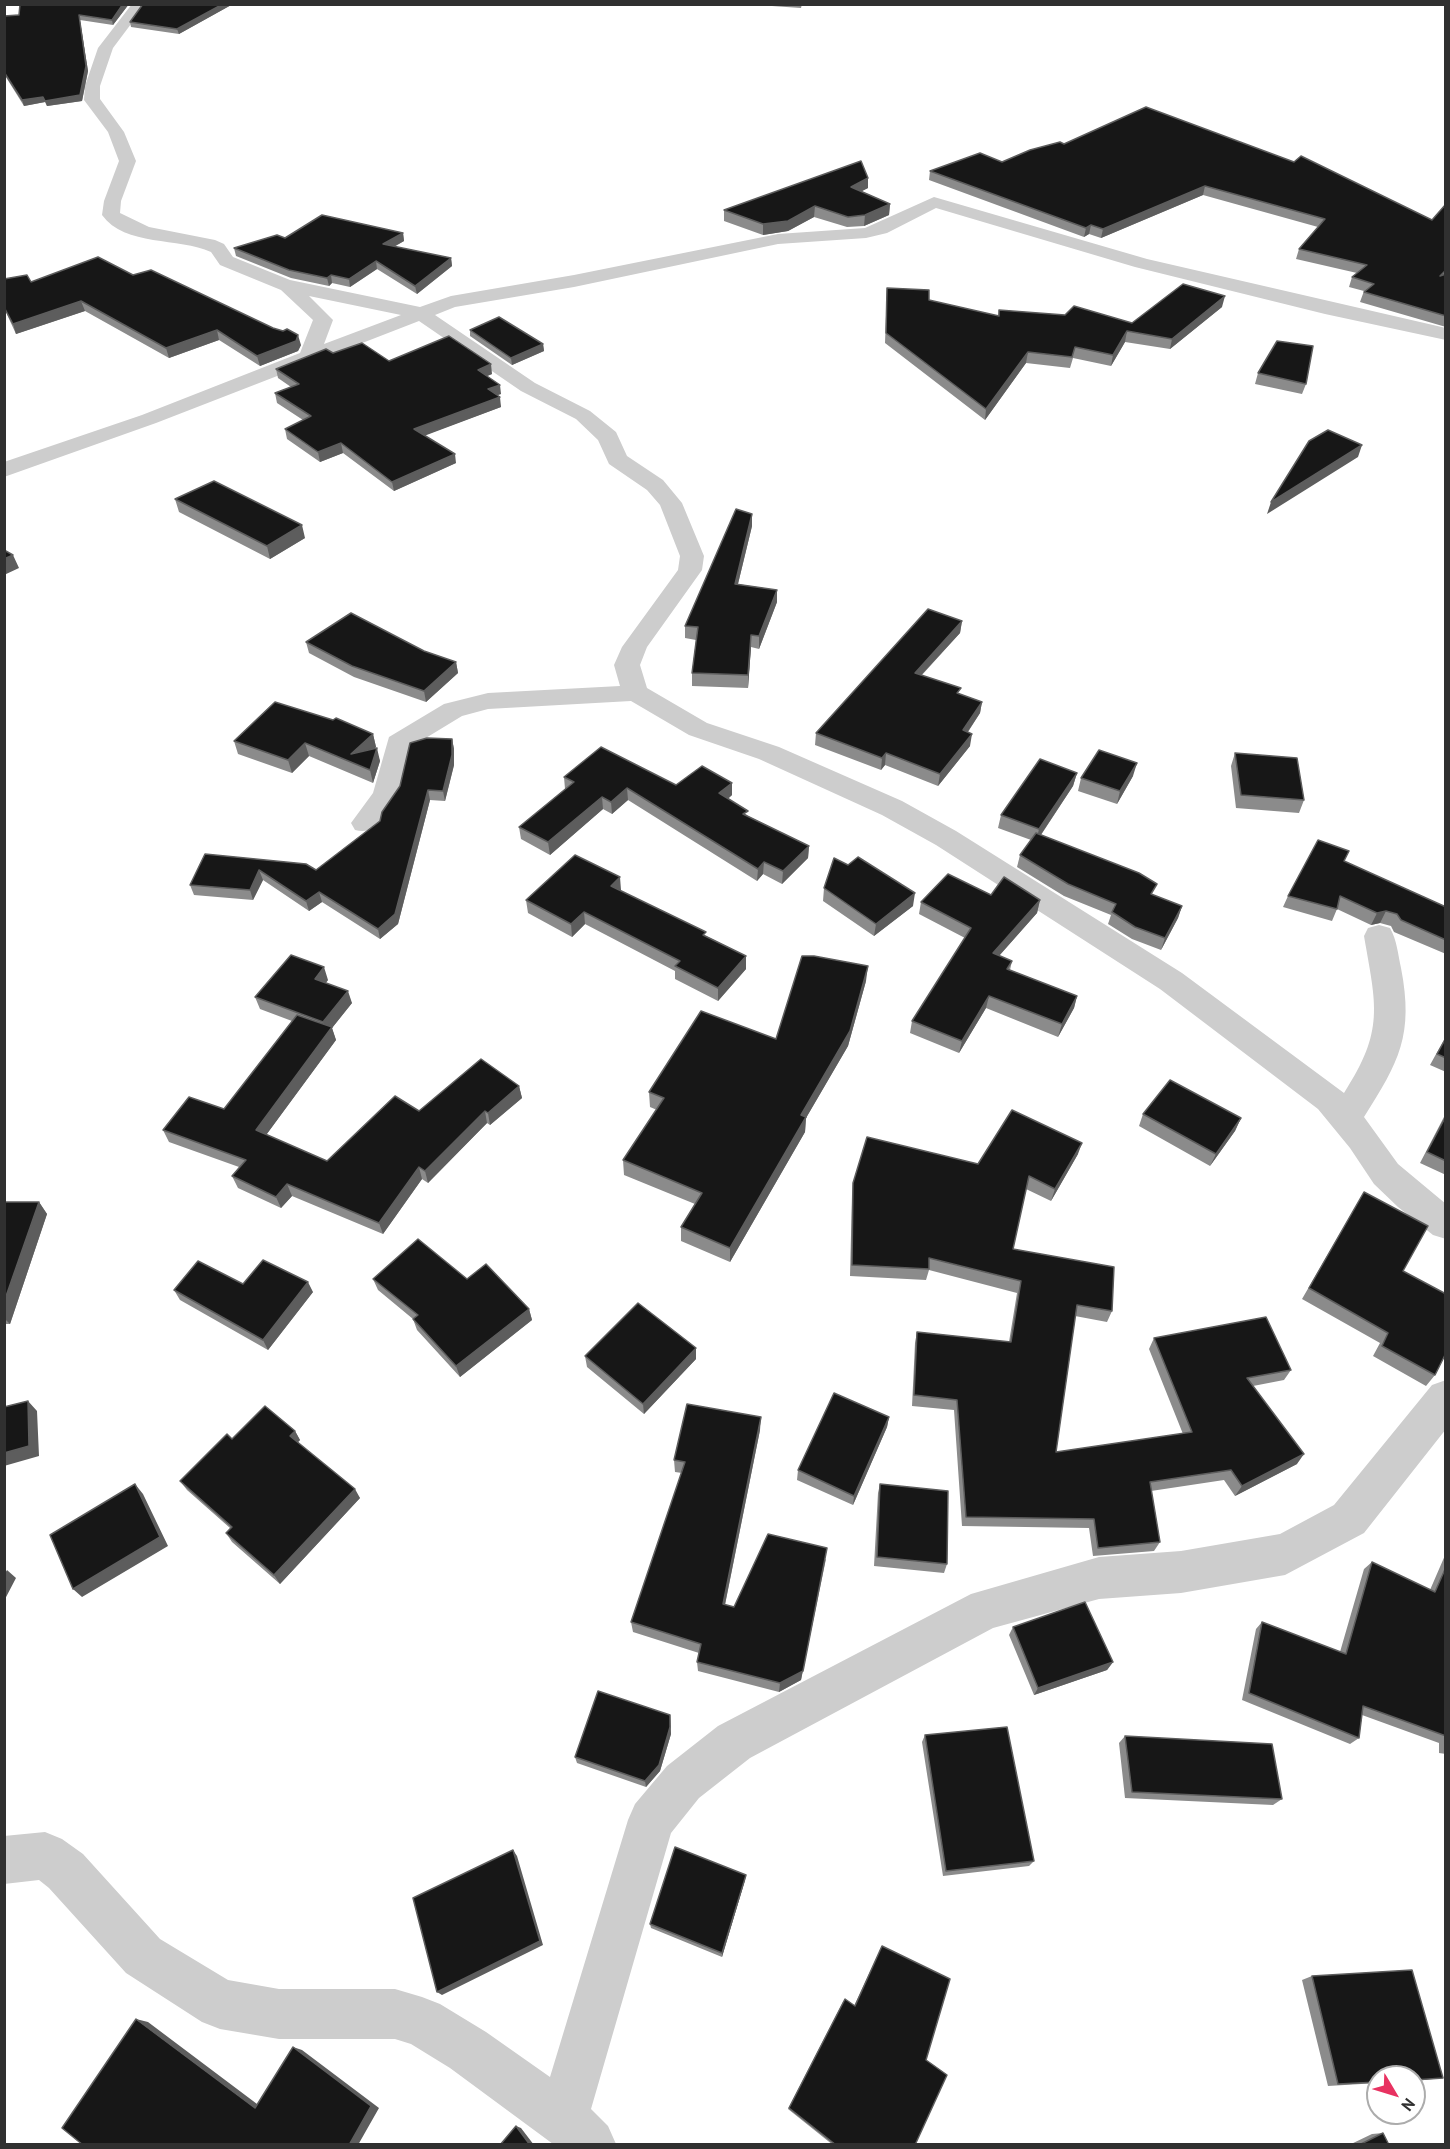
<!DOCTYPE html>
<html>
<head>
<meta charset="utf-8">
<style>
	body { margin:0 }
	#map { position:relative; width:1450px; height:2149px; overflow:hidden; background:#fff; font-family:"PT Sans",sans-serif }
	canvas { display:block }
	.frame { position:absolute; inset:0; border:6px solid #303030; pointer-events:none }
	.north { position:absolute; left:1366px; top:2065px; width:60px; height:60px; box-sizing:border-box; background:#fff; border:2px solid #acacac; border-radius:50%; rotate:128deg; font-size:16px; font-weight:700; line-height:24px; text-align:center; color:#303030 }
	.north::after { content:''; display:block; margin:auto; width:21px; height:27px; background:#e83261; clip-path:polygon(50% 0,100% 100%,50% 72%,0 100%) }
</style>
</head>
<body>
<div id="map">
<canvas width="1450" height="2149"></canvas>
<div class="frame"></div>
<div class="north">N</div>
</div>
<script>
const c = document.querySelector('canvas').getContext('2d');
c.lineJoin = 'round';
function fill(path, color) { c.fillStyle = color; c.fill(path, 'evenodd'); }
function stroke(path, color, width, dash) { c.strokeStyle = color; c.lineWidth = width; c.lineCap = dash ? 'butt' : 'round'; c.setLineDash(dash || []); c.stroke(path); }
fill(new Path2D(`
	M132,4H146L113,48L100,86V99L124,132L136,161L121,201L120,213L149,227L215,240L224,244L233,257L290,280L420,307L451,296L574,275L778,234L865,228L934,197L1147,259L1446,328V340L1325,314L1135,267L936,208L887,233L866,238L778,244L574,287L455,307L435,315L535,383L590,411L616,432L627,456L663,480L682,503L704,556L702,570L647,647L640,665L647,688L707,723L779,747L902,801L956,831L1182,973L1344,1093C1385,1030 1376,1006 1364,936L1368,928L1379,925L1390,928C1397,940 1398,955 1401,968C1414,1035 1399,1062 1364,1117L1398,1164L1446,1204V1239L1433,1235L1398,1207L1374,1184L1350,1148L1318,1109L1160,989L936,845L882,815L759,759L689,735L631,701L488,709L462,716L411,747L400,795C389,813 378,836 355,830L351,823L373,793L389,737L444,704L488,693L620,686L614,665L622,647L678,570L680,556L660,505L647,490L609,464L598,440L576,419L521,391L419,321L156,423L4,477V462L142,415L300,353L313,320L281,290L220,265L211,252C179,237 125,247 102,215L104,201L119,161L108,132L84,100L85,86L98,48ZM309,296L401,315L324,344L333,320Z
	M1446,1380V1429L1364,1533L1285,1575L1181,1593L1099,1599L993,1628L750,1758L699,1798L671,1833L591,2109L608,2126L616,2144H553L450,2068L411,2044L395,2039H279L220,2029L202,2022L126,1973L49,1888L39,1880L4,1884V1836L45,1832L62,1839L83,1854L160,1939L228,1980L279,1989H395L422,1997L440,2004L486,2032L550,2077L628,1820L635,1804L667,1766L718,1726L971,1594L1099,1557L1181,1551L1280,1534L1334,1505L1432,1385Z`), '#cdcdcd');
fill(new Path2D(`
	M129,4L113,25L80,20L88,71L82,101L47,106L45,102L24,106L4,74V16Z
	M233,4L179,34L131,27L130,22Z
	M743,4H802L801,8Z
	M1064,144L1432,220L1446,204V327L1360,302L1364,291L1349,287L1352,277L1357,273L1296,259L1299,249L1318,227L1203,195L1101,238L1089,234L1084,237L929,180L930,171L1002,162Z
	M868,178V188L861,191L890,204L889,215L864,226L847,227L814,217L788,231L763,235L724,221V210Z
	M403,233L404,241L394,247L451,258L452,266L417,294L377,269L350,287L332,283L329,286L291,278L236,256L234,248L285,238Z
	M4,279L31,282L301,345L298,351L260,366L219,340L169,358L85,311L16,334L4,308Z
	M887,288L929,300L998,316L999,310L1132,323L1222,307L1170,349L1125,342L1111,366L1073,358L1070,368L1026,363L985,420L885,343Z
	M470,330L543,344L544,351L512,365L470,336Z
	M333,353L389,361L492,374L487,376L501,394L497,395L501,407L425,435L456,463L394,491L343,453L320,462L287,439L285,429L303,420L277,403L275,393L291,387L278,378L276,369Z
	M1258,373L1306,384L1302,394L1255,384Z
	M175,499L305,538L270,559L179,512Z
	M752,514V526L738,584L777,590V602L759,649L751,647L748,688L692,686V673L696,640L685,638V626Z
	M962,621L960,633L922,675L960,694L982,702L980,713L968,732L970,746L938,786L885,765L881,770L815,745L816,733Z
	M306,642L424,651L456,662L458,673L426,702L354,677L309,653Z
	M373,734L376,747L375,748L380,761L373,783L309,756L292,773L238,754L234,741Z
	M452,739L454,749V765L445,801L430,800L398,924L380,939L322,902L309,911L263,880L253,900L194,895L190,885L205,854L316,870L380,821Z
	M1235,753L1304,800L1299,813L1236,808L1231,766Z
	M1077,773L1073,786L1041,835L1153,895L1182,906L1178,918L1161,950L1132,939L1108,924L1111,915L1064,896L1017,867L1020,855L1031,840L998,828L1001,815Z
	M1133,776L1117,804L1078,791L1081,778Z
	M564,777L676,785L732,795L728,799L748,816L809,846L808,858L782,884L763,874L757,881L628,800L612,814L603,809L550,855L521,839L519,827L565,789Z
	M1344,861L1446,907V954L1394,932L1391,926L1380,923L1371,925L1337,909L1332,921L1283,907L1288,896Z
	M620,877V891L706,936L746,956V969L718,1001L675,979V971L585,924L572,937L528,913L526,900Z
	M824,888L913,906L874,936L823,901Z
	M991,895L1040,900L1037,913L999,956L1012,961L1010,970L1077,996L1074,1008L1058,1037L986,1008L959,1053L910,1033L912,1021L965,938L919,914L921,902Z
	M328,980L326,983L352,1003L332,1028L336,1040L266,1135L327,1161L419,1111L519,1086L522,1098L490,1125L487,1123L428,1183L422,1179L383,1234L292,1196L281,1208L238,1188L232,1176L239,1167L169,1142L163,1130L224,1109L292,1021L260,1009L255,997Z
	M866,981L848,1046L806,1118L805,1132L730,1262L681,1241V1227L695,1204L624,1175L623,1160L657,1110L650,1107L649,1092L776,1039Z
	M1446,1036V1072L1430,1065Z
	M1446,1113V1175L1420,1163Z
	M1143,1114L1241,1118L1235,1131L1210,1166L1139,1126Z
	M1078,1154L1051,1201L1026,1189L1013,1249L1112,1311L1107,1322L1075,1316L1056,1452L1183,1434L1149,1349L1154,1338L1291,1370L1284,1380L1253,1386L1297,1464L1235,1496L1224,1480L1151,1491L1160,1542L1154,1551L1093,1556L1089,1528L962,1526L954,1410L912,1406L915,1343L917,1332L1009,1342L1017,1293L929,1270L926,1280L850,1276L852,1194L853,1183L978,1164Z
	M1364,1192L1403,1271L1435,1375L1426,1386L1373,1356L1380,1343L1302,1299Z
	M4,1202H39L47,1214L10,1324H4Z
	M373,1279H467L529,1309L532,1320L460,1377L417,1330L413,1319L378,1290Z
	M243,1284L313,1292L268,1350L180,1300L174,1290Z
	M585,1356L696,1359L644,1414L587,1367Z
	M889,1417L887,1427L853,1505L797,1480L798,1470Z
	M760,1430L725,1605L734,1607L826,1559L801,1680L779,1692L698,1671L697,1662L699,1653L633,1632L631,1622L682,1473L675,1472L674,1460Z
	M295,1431L300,1440L298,1442L360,1498L280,1584L232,1542L226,1533L230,1528L187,1490L180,1481L232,1439Z
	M880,1484L947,1564L944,1573L874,1566L878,1493Z
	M1446,1553V1754L1439,1753V1743L1362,1715L1359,1738L1350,1744L1242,1700L1256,1629L1262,1622L1340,1652L1364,1569L1372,1562L1430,1590Z
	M1013,1627L1113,1662L1107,1670L1034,1695L1009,1635Z
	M670,1715L671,1734L660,1771L646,1787L577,1763L575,1757Z
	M925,1735L1034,1861L1029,1866L943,1876L922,1742Z
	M1125,1736L1282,1799L1273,1805L1125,1798L1119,1743Z
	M745,1880L722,1957L651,1928L650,1924Z
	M882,1946L926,2060L915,2145H833L788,2109L843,2002L854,2006Z
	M1312,1976L1443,2078L1414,2081V2077H1378V2083L1328,2086L1302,1980Z
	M1383,2133L1389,2145H1349L1372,2134Z`), '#8b8b8b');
fill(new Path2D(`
	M123,4H129L113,25L112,20Z
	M223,4H233L179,34L177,29Z
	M79,15L88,71L82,101L47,106L45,101Z
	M43,97L45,102L24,106L22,100Z
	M868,178V188L851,197V187Z
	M1205,186L1203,195L1101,238L1103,229Z
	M890,204L889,215L864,226L865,215Z
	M815,206L814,217L788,231L763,235V224Z
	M1091,225L1089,234L1084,237L1086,228Z
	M403,233L404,241L384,252L383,244Z
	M451,258L452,266L417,294L415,286Z
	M376,261L377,269L350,287L349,279Z
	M331,275L332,283L329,286L327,278Z
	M1225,296L1222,307L1170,349L1172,339Z
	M81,301L85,311L16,334L13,324Z
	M217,330L219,340L169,358L166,348Z
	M1127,331L1125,342L1111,366L1113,355Z
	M298,335L301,345L298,351L260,366L257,356Z
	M543,344L544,351L512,365L511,358Z
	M1028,352L1026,363L985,420L986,409Z
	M491,364L492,374L480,379L478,370Z
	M500,385L501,394L489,398L488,389Z
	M500,397L501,407L416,439L414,429Z
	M341,443L343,453L320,462L318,452Z
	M1362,445L1358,457L1267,514L1271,502Z
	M455,454L456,463L394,491L392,482Z
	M752,514V526L735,596V584Z
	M302,525L305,538L270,559L267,546Z
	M13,555L19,568L4,575V559Z
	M777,590V602L759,649V636Z
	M962,621L960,633L913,684L915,673Z
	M751,635V647L748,688V675Z
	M456,662L458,673L426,702L424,691Z
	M982,702L980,713L961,742L963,730Z
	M373,734L376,747L357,765L351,754Z
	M972,734L970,746L938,786L940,774Z
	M452,739L454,749V765L445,801L443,791Z
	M305,743L309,756L292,773L288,760Z
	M377,748L380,761L373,783L370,770Z
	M886,753L885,765L881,770L882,758Z
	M1137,763L1133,776L1117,804L1120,791Z
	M1077,773L1073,786L1036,842L1039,829Z
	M732,783V795L719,806V793Z
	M627,788L628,800L612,814L611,802Z
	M428,790L430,800L398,924L380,939L378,929Z
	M602,797L603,809L550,855L548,842Z
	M809,846L808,858L782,884L783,871Z
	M764,862L763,874L757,881L758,869Z
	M259,870L263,880L253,900L250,890Z
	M620,877L621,890L612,899L611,886Z
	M319,892L322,902L309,911L306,901Z
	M915,893L913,906L874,936L876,924Z
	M1040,900L1037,913L990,966L993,953Z
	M1182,906L1178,918L1161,950L1165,938Z
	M1386,911L1380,923L1371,925L1377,913Z
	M584,912L585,924L572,937L571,924Z
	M746,956V969L718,1001V988Z
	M868,966L866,981L848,1046L806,1118L805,1132L730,1262V1248L801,1115Z
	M324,967L328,980L319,991L315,979Z
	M348,991L352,1003L332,1028L336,1040L261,1142L256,1130L327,1034L323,1022Z
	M989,996L986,1008L959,1053L962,1041Z
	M1077,996L1074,1008L1058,1037L1062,1024Z
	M519,1086L522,1098L490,1125L488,1113Z
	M485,1111L487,1123L428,1183L425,1171Z
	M1241,1118L1235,1131L1210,1166L1216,1154Z
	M1082,1143L1078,1154L1051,1201L1055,1189Z
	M419,1167L422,1179L383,1234L379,1223Z
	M287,1184L292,1196L281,1208L276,1197Z
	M39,1202L47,1214L10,1324L4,1318V1302Z
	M308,1282L313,1292L268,1350L263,1340Z
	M529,1309L532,1320L460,1377L456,1366Z
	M696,1348V1359L644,1414L643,1404Z
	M28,1401L37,1411L39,1456L4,1466V1453Z
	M761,1417L760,1430L723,1614V1604Z
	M889,1417L887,1427L853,1505L854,1496Z
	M295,1431L300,1440L295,1445L290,1436Z
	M1304,1454L1297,1464L1235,1496L1242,1486Z
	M135,1484L143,1494L168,1546L82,1597L73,1589Z
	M355,1489L360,1498L280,1584L274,1575Z
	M827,1548L801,1680L779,1692L780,1683Z
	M7,1570L16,1578L4,1601V1575Z
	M1113,1662L1107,1670L1034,1695L1038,1688Z
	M670,1715L671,1734L660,1771L646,1787L645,1781Z
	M513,1850L517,1856L543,1945L442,1995L437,1992Z
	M746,1875L745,1880L722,1957V1953Z
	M136,2019L148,2022L265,2110L255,2108Z
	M293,2047L302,2050L379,2108L358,2145H349Z
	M516,2126L521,2128L534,2145H530Z`), '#5d5d5d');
const building = new Path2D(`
	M20,4H123L112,20L79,15L86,66L80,95L45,101L43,97L22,100L4,72V16L19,15Z
	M143,4H223L177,29L130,22Z
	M1146,107L1294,162L1301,156L1432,220L1446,204V270L1440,276L1446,274V316L1364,292L1374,284L1352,277L1367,265L1299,249L1325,219L1205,186L1103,229L1091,225L1086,228L930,171L980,153L1002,162L1030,150L1060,142L1064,144Z
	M861,161L868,178L851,187L890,204L865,215L848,217L815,206L788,221L763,224L724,210Z
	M322,215L403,233L383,244L451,258L415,286L376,261L349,279L331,275L327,278L289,270L234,248L277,235L285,238Z
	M98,257L133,275L151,270L273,328L283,331L287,329L298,335L296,341L257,356L217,330L166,348L81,301L13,324L4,307V279L27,275L31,282Z
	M1183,284L1225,296L1172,339L1127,331L1113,355L1075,347L1072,357L1028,352L986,409L886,333L887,288L929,290V300L999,316V310L1065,315L1074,306L1132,323Z
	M499,317L543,344L511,358L470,330Z
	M449,336L491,364L478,370L500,385L488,389L500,397L414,429L455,454L392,482L341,443L318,452L285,429L311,416L275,393L299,384L276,369L326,349L333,353L362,343L389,361Z
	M1277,341L1313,346L1306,384L1258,373Z
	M1328,430L1362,445L1271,502L1309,441Z
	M214,481L302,525L267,546L175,499Z
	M736,509L752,514L735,584L777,590L759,636L751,635L748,675L692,673L698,627L685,626Z
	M4,550L13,555L4,559Z
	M928,609L962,621L915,673L961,688L957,693L982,702L963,730L972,734L940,774L886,753L882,758L816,733Z
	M351,613L424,651L456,662L424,691L352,666L306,642Z
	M275,702L333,720L336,718L373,734L351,754L377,748L370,770L305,743L288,760L234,741Z
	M427,738L452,739V755L443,791L428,790L395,914L378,929L319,892L306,901L259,870L250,890L190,885L205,854L306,864L316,870L380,821L382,812L400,786L410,743Z
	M601,747L676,785L702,766L732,783L719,793L748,811L743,814L809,846L783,871L764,862L758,869L627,788L611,802L602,797L548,842L519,827L574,782L564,777Z
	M1099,750L1137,763L1120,791L1081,778Z
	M1235,753L1297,758L1304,800L1241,795Z
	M1040,759L1077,773L1039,829L1001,815Z
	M1036,833L1139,873L1157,884L1151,894L1182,906L1165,938L1135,927L1112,912L1116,904L1068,884L1020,855Z
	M1318,840L1349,851L1344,861L1446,907V940L1401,920L1397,914L1386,911L1377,913L1340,896L1337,909L1288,896Z
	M575,855L620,877L611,886L706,932L703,935L746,956L718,988L675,966L680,961L584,912L571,924L526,900Z
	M858,857L915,893L876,924L824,888L834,858L848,865Z
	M948,874L991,895L1004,877L1040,900L993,953L1012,961L1007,969L1077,996L1062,1024L989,996L962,1041L912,1021L971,928L921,902Z
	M291,955L324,967L315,979L348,991L323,1022L255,997Z
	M802,956H814L868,966L850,1031L801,1115L806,1117L730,1248L681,1227L702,1193L623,1160L664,1098L649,1092L701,1011L776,1039Z
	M297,1015L332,1027L256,1130L327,1161L395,1096L419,1111L481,1059L519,1086L488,1113L485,1111L425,1171L419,1167L379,1223L287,1184L276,1197L232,1176L246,1160L163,1130L189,1097L224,1109Z
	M1446,1038V1058L1437,1054Z
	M1170,1080L1241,1118L1216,1154L1143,1114Z
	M1012,1110L1082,1143L1055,1189L1029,1176L1013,1249L1114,1267L1112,1311L1077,1305L1056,1452L1192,1432L1154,1338L1266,1317L1291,1370L1247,1378L1304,1454L1242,1486L1231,1470L1150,1482L1160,1542L1098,1548L1094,1519L966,1517L957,1400L914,1395L917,1332L1011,1342L1021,1281L929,1258V1269L852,1265L853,1183L867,1137L978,1164Z
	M1446,1116V1161L1427,1152Z
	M1364,1192L1428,1226L1403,1271L1446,1294V1353L1435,1375L1382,1346L1388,1333L1309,1288Z
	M4,1202H39L4,1302Z
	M418,1239L467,1279L486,1264L529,1309L456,1366L413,1319L418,1315L373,1279Z
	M263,1260L308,1282L263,1340L174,1290L198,1261L243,1284Z
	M638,1303L696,1348L643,1404L585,1356Z
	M834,1393L889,1417L854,1496L798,1470Z
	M28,1401L29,1446L4,1453V1407Z
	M687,1404L761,1417L723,1604L734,1607L768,1534L827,1548L803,1671L780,1683L697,1662L701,1644L631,1622L685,1462L674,1460Z
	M265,1406L295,1431L290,1436L355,1489L274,1575L226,1533L232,1527L180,1481L227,1434L232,1439Z
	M135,1484L160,1537L73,1589L50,1535Z
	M880,1484L948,1491L947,1564L877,1557Z
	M1372,1562L1435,1592L1446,1567V1736L1363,1706L1359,1738L1249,1693L1262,1622L1346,1654Z
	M1085,1602L1113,1662L1038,1688L1013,1627Z
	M598,1691L670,1715V1727L659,1765L645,1781L575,1757Z
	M1007,1727L1034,1861L946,1871L925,1735Z
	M1125,1736L1272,1744L1282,1799L1132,1792Z
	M675,1847L746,1875L722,1953L650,1924Z
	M513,1850L540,1941L437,1992L413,1898Z
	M882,1946L950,1979L926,2060L947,2075L915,2145H836L789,2108L845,1999L855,2006Z
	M1412,1970L1443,2078L1414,2080V2077H1378V2082L1338,2084L1312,1976Z
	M136,2019L255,2108L293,2047L371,2106L349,2145H83L62,2128Z
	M516,2126L530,2145H500Z
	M1383,2133L1389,2145H1359Z`);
fill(building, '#171717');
stroke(building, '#5d5d5d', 1.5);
</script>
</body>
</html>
